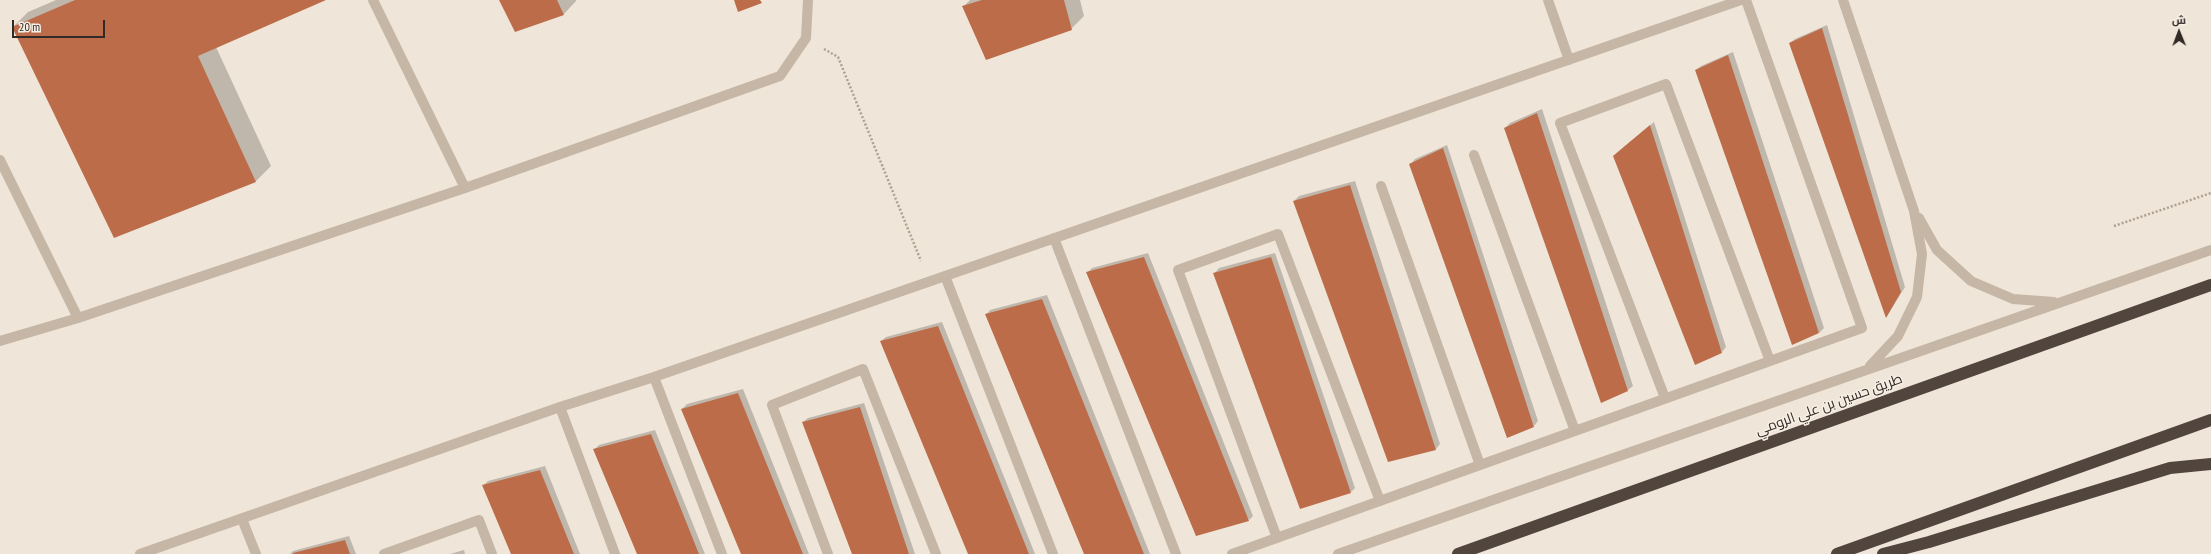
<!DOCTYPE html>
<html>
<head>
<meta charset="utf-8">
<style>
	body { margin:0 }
	#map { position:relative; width:2211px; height:554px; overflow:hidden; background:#efe5d8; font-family:"PT Sans Narrow",Cairo,sans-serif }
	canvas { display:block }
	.north { position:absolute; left:2159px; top:12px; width:40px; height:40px; -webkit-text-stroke:3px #f7efe4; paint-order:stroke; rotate:359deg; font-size:11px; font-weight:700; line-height:16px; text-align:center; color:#322a26 }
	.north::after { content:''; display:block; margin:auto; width:14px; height:18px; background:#322a26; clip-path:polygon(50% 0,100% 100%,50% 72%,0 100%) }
	.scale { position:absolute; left:12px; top:20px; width:93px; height:18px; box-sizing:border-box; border:2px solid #322a26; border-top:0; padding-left:5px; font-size:12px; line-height:14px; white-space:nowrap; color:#322a26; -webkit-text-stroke:3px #f7efe4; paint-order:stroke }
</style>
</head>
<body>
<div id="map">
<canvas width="2211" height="554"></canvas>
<div class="north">ش</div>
<div class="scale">20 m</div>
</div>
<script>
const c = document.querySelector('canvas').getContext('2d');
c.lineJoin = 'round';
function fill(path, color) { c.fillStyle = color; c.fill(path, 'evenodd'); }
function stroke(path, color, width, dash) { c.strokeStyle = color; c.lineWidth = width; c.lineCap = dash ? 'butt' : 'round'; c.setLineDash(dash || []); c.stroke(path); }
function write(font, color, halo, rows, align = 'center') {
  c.font = font + ' "PT Sans Narrow",Cairo,sans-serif'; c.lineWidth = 3; c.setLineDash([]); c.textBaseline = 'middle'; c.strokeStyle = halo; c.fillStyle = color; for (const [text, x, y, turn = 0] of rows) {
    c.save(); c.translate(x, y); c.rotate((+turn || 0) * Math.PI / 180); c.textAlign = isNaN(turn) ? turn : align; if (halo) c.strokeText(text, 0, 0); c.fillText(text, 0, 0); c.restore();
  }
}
fill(new Path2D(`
	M56,0H323L216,47L271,166L256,181L115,237L13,27L28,12Z
	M500,0H576V1L564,14L515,31Z
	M970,0H1080L1084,16L1071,29L964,6Z
	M1827,25L1905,287L1887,316L1790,43L1795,39Z
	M1733,52L1824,328L1819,333L1696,70L1701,66Z
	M1542,109L1633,386L1628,390L1602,401L1505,128L1510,123Z
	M1654,122L1726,347L1722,352L1619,151Z
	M1447,145L1538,421L1534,426L1411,164L1415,159Z
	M1355,181L1440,444L1436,449L1388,460L1294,201L1299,196Z
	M1148,253L1253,516L1249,520L1088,272L1092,268Z
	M1275,253L1355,488L1351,492L1215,273L1219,268Z
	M1047,295L1150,554H1085L986,315L990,310Z
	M942,322L1035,554H969L881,341L886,337Z
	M743,389L809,554H742L682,409L687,404Z
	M864,403L915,554H853L803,422L808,418Z
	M655,430L705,554H638L595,449L599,445Z
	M545,466L580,554H512L484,485L488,481Z
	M349,536L356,554H290L293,551Z
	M464,550L465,554H450Z`), '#0003');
fill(new Path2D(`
	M75,0H326L198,56L256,182L114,238L12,27Z
	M499,0H557L564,15L515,32Z
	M734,0H760L762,3L738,12Z
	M982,0H1064L1072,30L986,60L962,6Z
	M1822,28L1901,292L1886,318L1789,43Z
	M1728,55L1819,333L1792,345L1695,70Z
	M1537,113L1628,391L1601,403L1504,128Z
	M1650,125L1722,353L1695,365L1613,156Z
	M1443,148L1534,427L1507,438L1409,164Z
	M1350,185L1436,450L1388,462L1293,201Z
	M1144,257L1249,521L1196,536L1086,272Z
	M1271,257L1351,493L1300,509L1213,273Z
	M1042,299L1144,554H1084L985,314Z
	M938,326L1029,554H968L880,341Z
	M738,393L803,554H741L681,409Z
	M860,407L909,554H852L802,422Z
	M651,434L699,554H637L593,449Z
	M540,470L574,554H511L482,485Z
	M345,540L350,554H293V553Z`), '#bc6c48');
stroke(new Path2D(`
	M824,49L838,57L921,261
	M2114,226L2211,193`), '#b1a090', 2.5, [2, 2]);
stroke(new Path2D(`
	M373,0L465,188
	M1548,0L1569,60
	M1843,0L1914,211L1922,254L1917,297L1898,336L1870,366
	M1474,155L1575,431
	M0,160L78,318
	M1381,186L1480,465
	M1919,218L1937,250L1971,281L2013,299L2054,302
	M1054,238L1176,554
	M945,276L1053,554
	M0,341L78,318L465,188L780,76L806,38L808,0
	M654,377L722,554
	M1665,398L1560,123L1666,84L1770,361
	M560,407L615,554
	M242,519L256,554
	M1277,538L1178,270L1278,234L1380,501
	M140,554L560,407L654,377L1741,0
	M384,554L479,520L492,554
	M828,554L772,405L863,369L936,554
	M1232,554L1862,328L1746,0
	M1338,554L2211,250`), '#c5b6a5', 10);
stroke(new Path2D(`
	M1458,554L2211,285
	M1837,554L2211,420
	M1883,554L1929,542L2170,468L2211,464`), '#52453d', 12);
write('14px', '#322a26', '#f7efe4', [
	["طريق حسين بن علي الرومي",1829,405,-20]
]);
</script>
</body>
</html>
